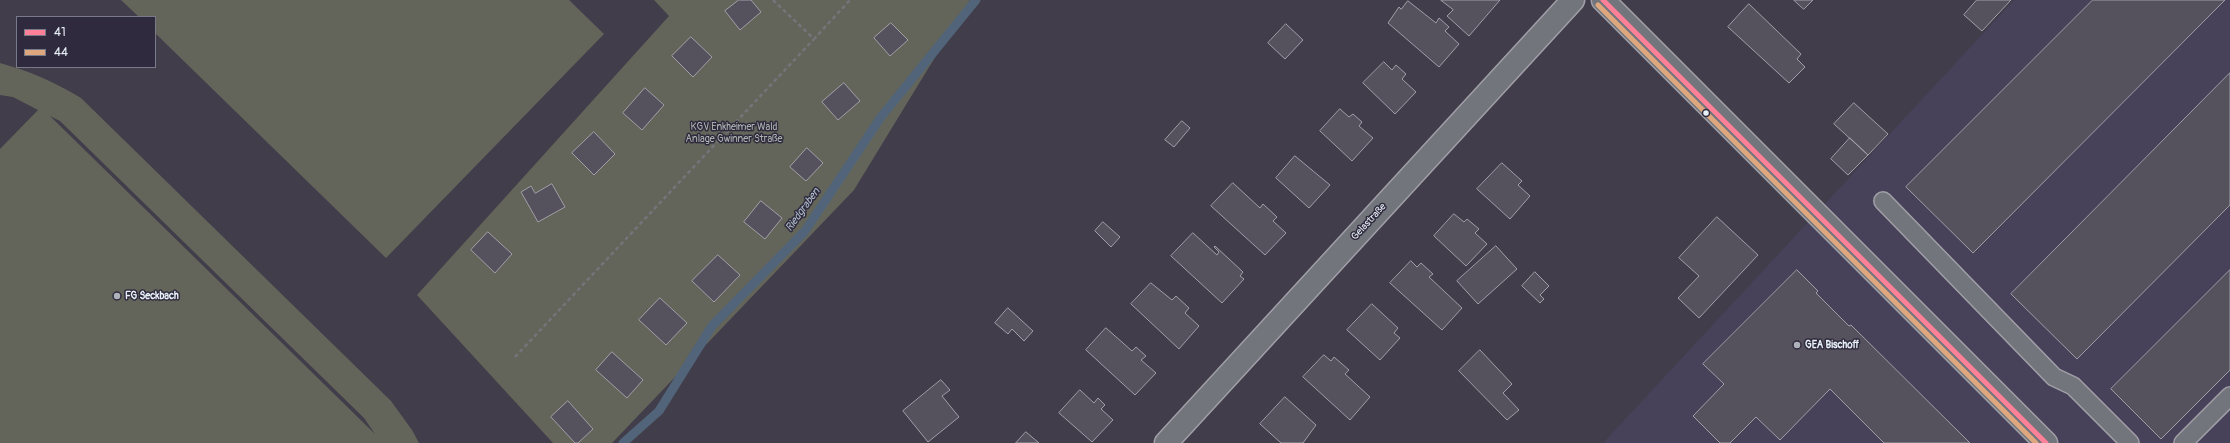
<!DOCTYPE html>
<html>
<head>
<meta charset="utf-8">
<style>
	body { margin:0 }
	#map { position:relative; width:2230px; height:443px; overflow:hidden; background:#413d4a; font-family:Pangolin,sans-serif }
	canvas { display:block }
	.legend { position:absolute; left:16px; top:16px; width:140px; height:52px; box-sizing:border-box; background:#2f2a3d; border:1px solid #797a88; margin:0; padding:5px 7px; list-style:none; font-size:12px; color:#e8f1f8 }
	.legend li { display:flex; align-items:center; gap:8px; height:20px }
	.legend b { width:20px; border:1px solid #797a88 }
</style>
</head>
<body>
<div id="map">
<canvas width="2230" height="443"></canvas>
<ul class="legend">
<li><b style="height:5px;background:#ff8098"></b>41</li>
<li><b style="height:5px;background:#dfa77e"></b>44</li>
</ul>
</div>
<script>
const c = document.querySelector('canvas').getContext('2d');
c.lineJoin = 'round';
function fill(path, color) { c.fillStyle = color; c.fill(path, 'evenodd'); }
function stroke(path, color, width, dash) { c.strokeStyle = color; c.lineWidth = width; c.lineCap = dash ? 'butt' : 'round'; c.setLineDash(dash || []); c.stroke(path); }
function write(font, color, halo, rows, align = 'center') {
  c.font = font + ' Pangolin,sans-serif'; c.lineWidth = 3; c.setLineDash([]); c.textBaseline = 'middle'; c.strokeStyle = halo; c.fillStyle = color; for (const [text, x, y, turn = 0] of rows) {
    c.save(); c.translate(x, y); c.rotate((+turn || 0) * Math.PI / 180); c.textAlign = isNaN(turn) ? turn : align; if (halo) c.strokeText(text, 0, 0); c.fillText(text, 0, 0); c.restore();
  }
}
fill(new Path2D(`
	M2014,0H2230V443H1603Z`), '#474159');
fill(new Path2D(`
	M121,0H569L604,34L386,258L155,33V17H139Z
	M654,0H970L854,190L612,443H553L417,295L669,16Z
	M0,63C29,71 55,82 81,98L391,401L412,430L419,443H0V149L38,110L13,97L0,95ZM50,116L60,121L364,418L375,434Z`), '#63655a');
stroke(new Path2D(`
	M623,443L659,411L712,326L805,231L881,117L976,0`), '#516479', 9);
const building = new Path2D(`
	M739,0H751L761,12L740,30L725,11Z
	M1441,0H1500L1469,36L1447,16L1453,10Z
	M1794,0H1813L1804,9Z
	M1977,0H2011L1982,31L1964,15Z
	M2093,0H2225L1973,253L1906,187Z
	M1408,1L1436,23L1439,18L1449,27L1445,31L1459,44L1439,67L1388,23L1399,7L1401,9Z
	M1749,4L1801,54L1797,59L1805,67L1789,83L1728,27Z
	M891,23L908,40L890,56L874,38Z
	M1286,24L1303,40L1285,59L1268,43Z
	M691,37L712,57L693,77L672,56Z
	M1384,62L1392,70L1396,65L1406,74L1402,79L1416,92L1395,114L1363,83Z
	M2230,73V205L2077,359L2011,294Z
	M844,83L860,101L838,120L822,102Z
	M645,88L664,105L642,130L623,113Z
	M1854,103L1888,134L1868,155L1834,124Z
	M1340,109L1349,117L1353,114L1362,122L1359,126L1373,138L1352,161L1320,131Z
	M1182,121L1190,128L1174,147L1165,140Z
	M594,132L615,154L594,175L572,153Z
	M1850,138L1868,155L1848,175L1831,159Z
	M807,148L823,163L806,181L790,167Z
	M1295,156L1330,185L1309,208L1276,178Z
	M1502,163L1522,181L1518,185L1530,196L1510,219L1477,189Z
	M1233,183L1260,208L1263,204L1277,217L1273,221L1286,233L1265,255L1211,206Z
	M552,184L565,207L538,222L521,192L531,186L535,193Z
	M761,201L782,218L765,239L744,222Z
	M1454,214L1464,222L1467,219L1479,229L1475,233L1487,244L1466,266L1434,236Z
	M1717,217L1758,255L1699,318L1678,298L1699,276L1679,258Z
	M1103,222L1120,237L1111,247L1095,231Z
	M488,232L512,254L495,273L471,250Z
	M1193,233L1217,255L1219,252L1214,247L1215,246L1243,272L1240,276L1244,279L1222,303L1171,256Z
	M1496,246L1517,269L1478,304L1457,281Z
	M718,255L740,275L714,302L692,281Z
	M1411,261L1417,267L1421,263L1433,274L1429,277L1462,308L1442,330L1390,283Z
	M1797,270L1818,291L1816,293L1849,326L1851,325L1970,443H1884L1830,389L1780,440L1756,417L1730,443H1720L1693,416L1724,384L1703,364Z
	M2230,270V370L2161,439L2111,389Z
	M1535,272L1549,286L1540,295L1544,299L1540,303L1522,286Z
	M1151,283L1172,300L1176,296L1189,308L1185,313L1199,326L1179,349L1131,304Z
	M660,298L687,323L666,345L639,320Z
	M1372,304L1398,328L1394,333L1400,338L1380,360L1347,330Z
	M1008,308L1033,331L1024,341L1012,329L1008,334L995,323Z
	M1106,328L1132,351L1136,347L1146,356L1141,360L1156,373L1135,395L1086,350Z
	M1480,350L1512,384L1503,393L1519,410L1507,420L1459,371Z
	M612,352L643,380L627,398L596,370Z
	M1324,355L1331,361L1334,357L1349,370L1345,374L1370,397L1350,420L1303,377Z
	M941,380L950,390L942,396L959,417L928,442L903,411Z
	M1080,390L1094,403L1098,398L1105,405L1101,409L1113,420L1092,442L1059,413Z
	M1285,397L1316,425L1303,443H1281L1260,424Z
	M568,401L593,429L578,443H575L551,417Z
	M1026,432L1039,443H1016Z`);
fill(building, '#55525e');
stroke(building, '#a09fa7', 1);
const lane = new Path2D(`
	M1883,201L2054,377L2073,386L2130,443
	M2183,443L2230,396`);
const street = new Path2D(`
	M1603,0L2046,443
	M1166,443L1573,0`);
stroke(lane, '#a09fa7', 20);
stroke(street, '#a09fa7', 25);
stroke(new Path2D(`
	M773,0L814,39L850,0
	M515,357L814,39`), '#75747a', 2.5, [4, 3]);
stroke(lane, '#73757c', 17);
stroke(street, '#73757c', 22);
stroke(new Path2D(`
	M1603,0L2046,443`), '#ff8098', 5);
stroke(new Path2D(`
	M1598,5L2036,443`), '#dfa77e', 5);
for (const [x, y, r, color] of [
	[1706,113,3.5,"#e8f1f8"],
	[117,296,4,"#aeb2bb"],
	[1797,345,4,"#aeb2bb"]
]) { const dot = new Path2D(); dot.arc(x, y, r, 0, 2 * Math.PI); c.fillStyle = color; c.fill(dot); stroke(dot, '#2f2a3d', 1.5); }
write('10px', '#aeb5b2', '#2f2a3d', [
	["KGV Enkheimer Wald",734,127],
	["Anlage Gwinner Straße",734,139]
]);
write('10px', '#e8f1f8', '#2f2a3d', [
	["Gelastraße",1369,222,-47]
]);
write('bold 10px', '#e8f1f8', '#2f2a3d', [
	["FG Seckbach",125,296],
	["GEA Bischoff",1805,345]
], 'left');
write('italic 11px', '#acbac7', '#2f2a3d', [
	["Riedgraben",803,210,-54]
]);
</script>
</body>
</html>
